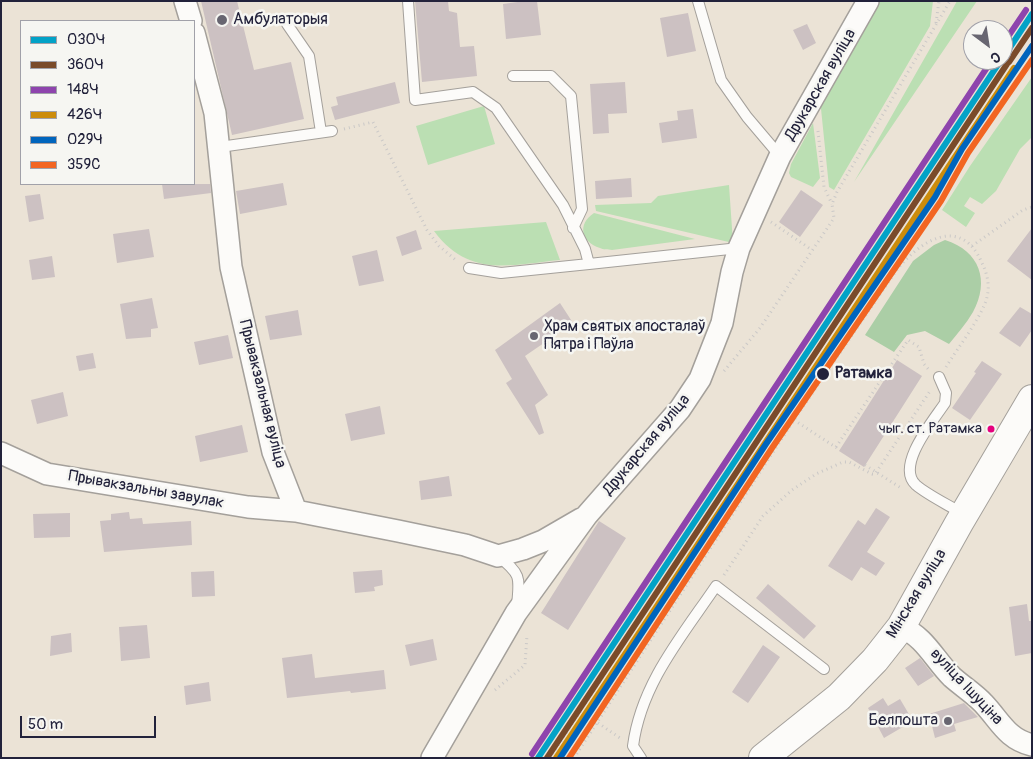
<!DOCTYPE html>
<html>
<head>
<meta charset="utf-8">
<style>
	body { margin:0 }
	#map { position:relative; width:1033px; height:759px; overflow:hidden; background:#ebe3d6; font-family:Pangolin,sans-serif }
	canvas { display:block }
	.frame { position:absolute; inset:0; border:2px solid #22223b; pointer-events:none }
	.legend { position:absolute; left:20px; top:20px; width:175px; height:165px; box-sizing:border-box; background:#f6f6f2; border:1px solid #a1a1a9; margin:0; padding:6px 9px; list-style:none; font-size:15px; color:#22223b }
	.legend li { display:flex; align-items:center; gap:10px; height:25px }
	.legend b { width:25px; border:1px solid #a1a1a9 }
	.north { position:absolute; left:963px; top:20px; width:50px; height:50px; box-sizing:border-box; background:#f6f6f2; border:1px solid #a1a1a9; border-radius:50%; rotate:149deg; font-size:14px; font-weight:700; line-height:20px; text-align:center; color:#22223b }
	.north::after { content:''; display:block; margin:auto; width:18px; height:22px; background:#686671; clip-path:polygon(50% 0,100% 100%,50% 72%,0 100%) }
	.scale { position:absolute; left:20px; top:716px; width:136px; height:22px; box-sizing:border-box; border:2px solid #22223b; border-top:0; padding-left:6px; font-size:15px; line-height:18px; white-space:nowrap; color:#22223b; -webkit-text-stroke:4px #f6f6f2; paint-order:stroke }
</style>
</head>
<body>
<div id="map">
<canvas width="1033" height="759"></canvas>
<div class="frame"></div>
<ul class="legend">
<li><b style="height:6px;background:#02a2c7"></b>030Ч</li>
<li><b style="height:6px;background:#7a4b2a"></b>360Ч</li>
<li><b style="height:6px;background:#8e44ad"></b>148Ч</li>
<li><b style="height:6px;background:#cc8c0c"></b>426Ч</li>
<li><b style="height:6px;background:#0065bd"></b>029Ч</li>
<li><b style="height:6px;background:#f26522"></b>359С</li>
</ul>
<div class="north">С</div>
<div class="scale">50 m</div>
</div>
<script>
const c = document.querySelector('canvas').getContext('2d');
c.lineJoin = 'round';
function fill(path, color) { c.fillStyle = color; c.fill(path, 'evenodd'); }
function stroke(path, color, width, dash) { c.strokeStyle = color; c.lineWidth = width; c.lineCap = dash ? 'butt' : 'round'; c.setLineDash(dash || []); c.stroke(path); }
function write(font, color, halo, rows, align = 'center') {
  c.font = font + ' Pangolin,sans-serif'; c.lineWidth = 5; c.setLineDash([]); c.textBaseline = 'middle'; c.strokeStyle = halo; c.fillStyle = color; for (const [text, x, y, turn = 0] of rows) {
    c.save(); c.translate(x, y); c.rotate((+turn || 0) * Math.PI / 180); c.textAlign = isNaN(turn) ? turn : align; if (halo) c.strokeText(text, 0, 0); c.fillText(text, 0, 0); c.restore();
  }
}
fill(new Path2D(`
	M877,1H933L930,26L834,190L829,187L820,99Z
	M957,1H977L854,182L952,10Z
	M1032,77V137L1020,149L996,191L982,204L970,197L964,206L975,213L966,227L942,210L970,166Z
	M484,106L495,144L428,165L416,126Z
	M813,123L820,178L813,187L791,177L789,173L791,164Z
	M729,185L733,243L596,211L595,205L651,203L658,196Z
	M594,213L695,239L612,250C608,249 603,250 600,248C581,242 577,224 594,213Z
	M546,222L560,260C509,265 469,278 434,231Z`), '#bbdfb3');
fill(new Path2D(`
	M945,240C980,251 990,281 973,312C966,324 957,334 949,344L925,331L907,335L894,352L865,335L913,261L934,245Z`), '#abcea6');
fill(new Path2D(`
	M201,1H237L254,70L291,62L304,119L232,135Z
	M415,1H448L449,11L457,13L460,47L474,46L477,76L422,82Z
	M525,1H537L541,35L506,39L503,4Z
	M688,13L696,51L667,57L660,18Z
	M807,24L816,43L803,50L793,30Z
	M395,82L400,103L335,120L331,107L338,105L336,97Z
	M625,82L627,113L608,114L609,133L593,134L590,84Z
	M693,109L697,138L662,143L659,123L678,120L677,111Z
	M631,178L632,197L596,199L595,181Z
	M283,183L287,205L240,214L236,191Z
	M162,184H210L211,193L164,199Z
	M801,190L823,205L800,237L779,222Z
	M40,194L44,219L29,222L25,196Z
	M1032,228V280L1007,261Z
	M149,229L154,257L117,263L113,234Z
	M416,230L422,249L402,256L396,237Z
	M377,250L384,281L359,286L352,256Z
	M52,256L55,277L32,280L29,260Z
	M152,298L158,328L151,329V337L126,339L120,304Z
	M560,303L573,323L525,356L548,395L535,405L544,433L539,435L506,383L512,379L495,350Z
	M1020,307L1032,314V330L1020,347L999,333Z
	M298,310L302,335L270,340L265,316Z
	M228,335L233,358L199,365L194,342Z
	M93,353L96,368L79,371L76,356Z
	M897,360L922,376L864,467L839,451Z
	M982,361L1002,374L970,420L952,408L976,373L974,372Z
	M63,392L68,416L37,424L31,400Z
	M380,406L385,434L351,441L345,414Z
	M242,425L248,452L200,462L195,436Z
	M449,476L452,496L421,500L419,481Z
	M876,508L890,517L867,552L885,563L876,576L861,567L852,581L828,566L858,520L865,525Z
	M129,512L130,519L142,518L143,524L191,521L192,545L104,552L100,521L111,520V514Z
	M70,513V537L34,538L33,514Z
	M599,521L626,538L568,630L541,613Z
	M382,570L383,585L374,587L375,591L355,593L353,572Z
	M214,571L215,596L192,597L191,572Z
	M768,584L816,626L804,639L756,598Z
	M1027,604L1029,621H1032V653L1015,656L1009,607Z
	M147,625L150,658L121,661L119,627Z
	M71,633L72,652L50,656L51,636Z
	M433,639L437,660L410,666L405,645Z
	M763,645L780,657L748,703L732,692Z
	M312,654L315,678L384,670L386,689L351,693L350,691L287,698L282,658Z
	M920,658L934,676L918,686L905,668Z
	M209,682L211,701L186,705L184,686Z
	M883,698L888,706L900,699L913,721L884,738L868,708Z
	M964,703L978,717L954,724L956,731L935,738L929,714Z`), '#ccc1c2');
const lane = new Path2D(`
	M408,1L415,100L473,92L496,108L563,205L585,249L589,264L739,248
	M698,1L721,80L747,117L780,156
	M287,24L309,56L321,132
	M513,76H551L571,96L582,209L573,228
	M220,147L332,131
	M469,268L501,273L589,264
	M939,377L946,393L945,403C933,421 895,466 916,485C929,496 949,505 963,514
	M498,556C521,574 520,577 517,605
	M641,758L633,746C641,684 682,636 716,586L824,669`);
const street = new Path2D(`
	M185,1L191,21
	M194,33L215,113L231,267L273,452L296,511L398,531L465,545L498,556L523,549L543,541L581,519
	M1,453L47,474L248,507L296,511
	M901,627C925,637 934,659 952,677C962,686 975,694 984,704C1000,721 1007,739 1032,745
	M432,758L516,613L587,515L680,409L700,379L722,323L732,272L739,248L780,156L868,1`);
const secondary = new Path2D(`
	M763,758L839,697L875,660L901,627L959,523L1032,399`);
stroke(lane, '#a4a09b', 12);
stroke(street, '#a4a09b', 24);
stroke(secondary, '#a4a09b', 30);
stroke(new Path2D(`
	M936,23L939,1
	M344,129L373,122L427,230L439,246L457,261
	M818,131L824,187L832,204
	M771,222L812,250
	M972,246L1023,210L1032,207
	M724,371L760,328L828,227L834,218L832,204L837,192L950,1
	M794,420L840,450
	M836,447L908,340L919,347L924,364L929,370
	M865,465L901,488
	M724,575L763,516L792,490L816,474L843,462H849L872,474H875L930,391
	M495,690L525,665L527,635
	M598,723L620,738
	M550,758L673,569L878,261
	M574,758L794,420L896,271C919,241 961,214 982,263C987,273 990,285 987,297C983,315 957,349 946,367`), '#cac8c7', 3, [1, 4]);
stroke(lane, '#fcfbf9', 10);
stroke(street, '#fcfbf9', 21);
stroke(secondary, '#fcfbf9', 28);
stroke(new Path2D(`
	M1003,58L1032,14
	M538,758L1001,60`), '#02a2c7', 6);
stroke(new Path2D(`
	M1009,62L1032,28
	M547,758L1007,64`), '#7a4b2a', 6);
stroke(new Path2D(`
	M1003,44L1026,10
	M532,754L992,60`), '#8e44ad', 6);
stroke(new Path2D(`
	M556,758L1014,68`), '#cc8c0c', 6);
stroke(new Path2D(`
	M560,758L766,444L935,197L962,149L1032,46`), '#0065bd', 6);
stroke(new Path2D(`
	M569,758L772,448L941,201L968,153L1032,60`), '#f26522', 6);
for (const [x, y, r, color] of [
	[222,20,6,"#686671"],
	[534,336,5,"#686671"],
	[823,374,7,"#22223b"],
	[991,429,4.5,"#e5007d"],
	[948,721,5,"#686671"]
]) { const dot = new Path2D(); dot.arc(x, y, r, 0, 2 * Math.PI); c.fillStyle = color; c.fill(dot); stroke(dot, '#f6f6f2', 2); }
write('15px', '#22223b', '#f6f6f2', [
	["чыг. ст. Ратамка",982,429]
], 'right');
write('16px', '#22223b', '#f6f6f2', [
	["Амбулаторыя",233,20],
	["Храм святых апосталаў",544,327],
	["Пятра і Паўла",544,345],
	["Белпошта",938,721,"right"]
], 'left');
write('16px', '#22223b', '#f6f6f2', [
	["Друкарская вуліца",821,85,-60],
	["Прывакзальная вуліца",262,394,76],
	["Друкарская вуліца",647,445,-50],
	["Прывакзальны завулак",146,490,10],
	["Мінская вуліца",917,594,-59],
	["вуліца Ішуціна",966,687,47]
]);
write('bold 16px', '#22223b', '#f6f6f2', [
	["Ратамка",835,374]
], 'left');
</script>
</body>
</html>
